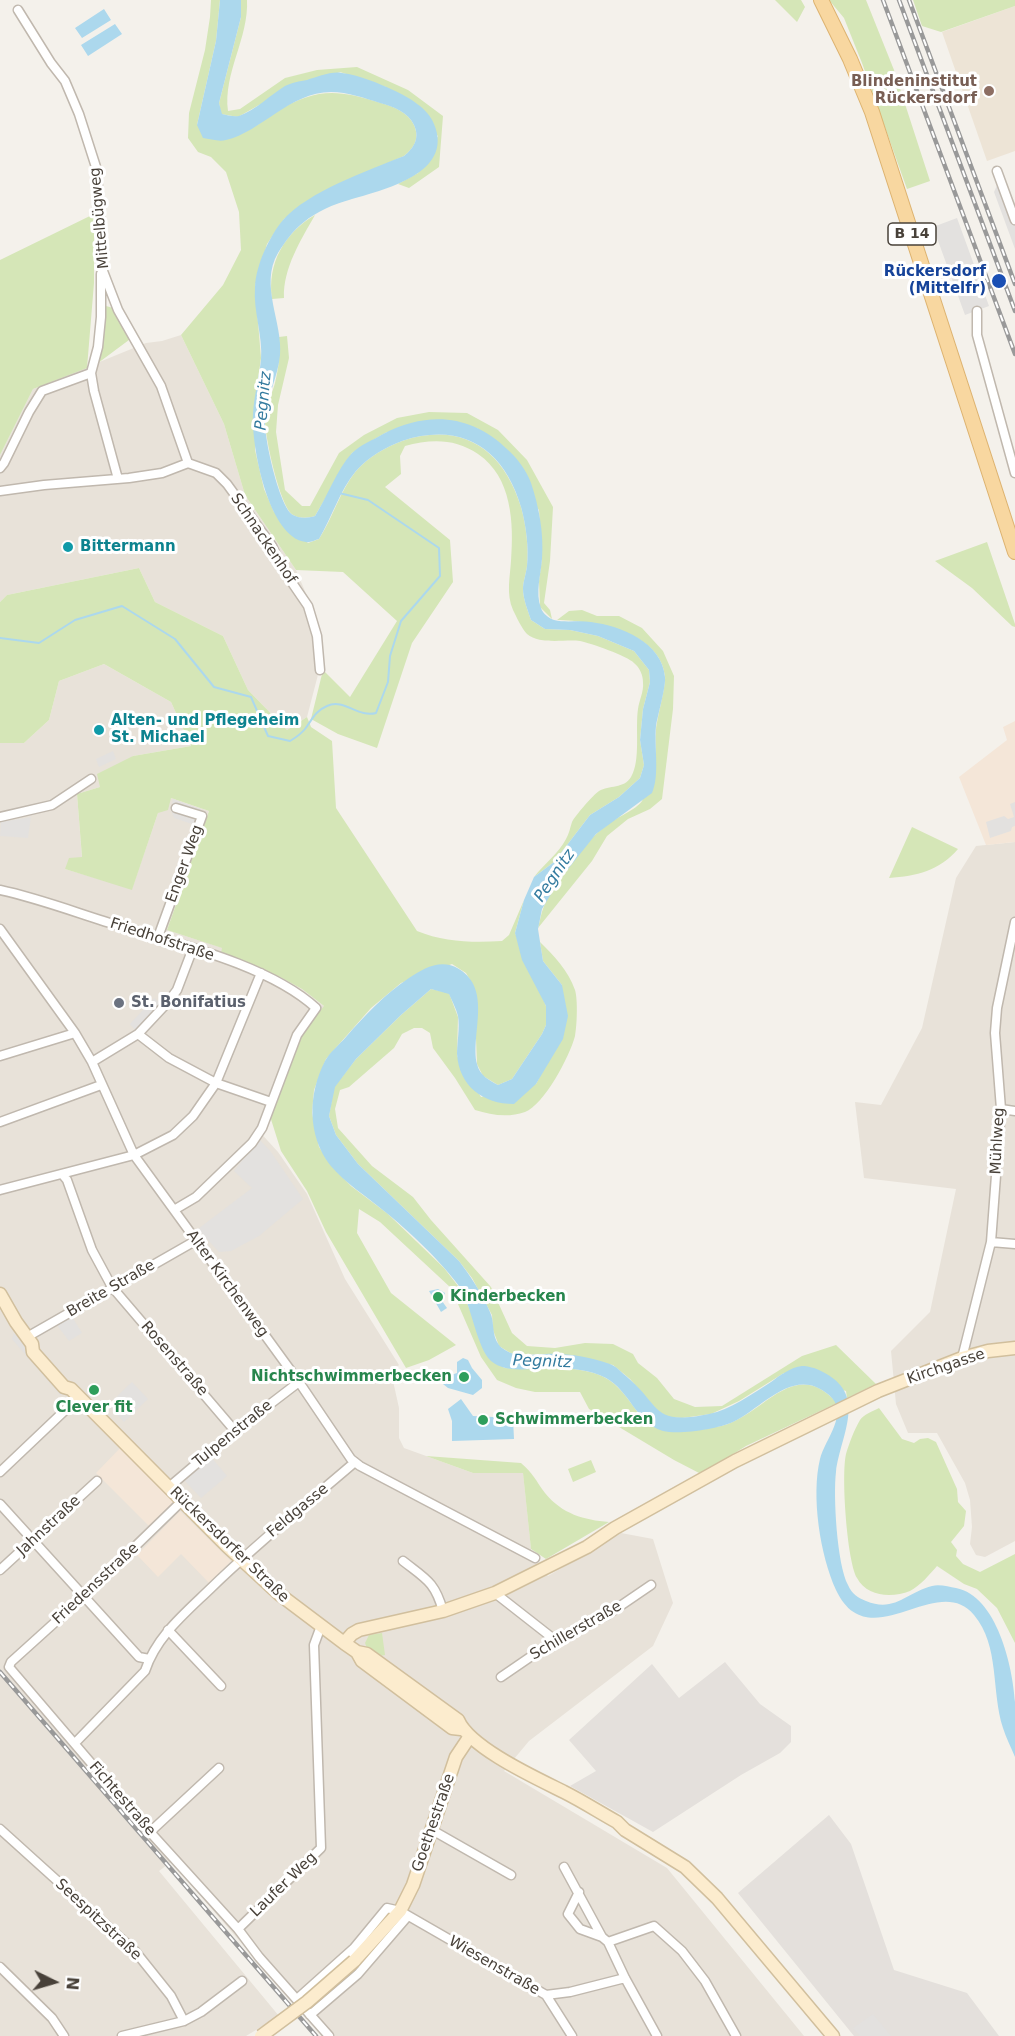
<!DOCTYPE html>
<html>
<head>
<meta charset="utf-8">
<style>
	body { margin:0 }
	#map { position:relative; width:1015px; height:2036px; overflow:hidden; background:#f4f1eb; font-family:"DejaVu Sans",sans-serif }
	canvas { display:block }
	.north { position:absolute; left:24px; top:1952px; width:60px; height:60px; -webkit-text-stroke:4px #fff; paint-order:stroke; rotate:95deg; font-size:16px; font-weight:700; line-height:24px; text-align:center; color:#484139 }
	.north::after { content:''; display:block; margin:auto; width:21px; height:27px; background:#484139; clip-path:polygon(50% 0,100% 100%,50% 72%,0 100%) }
</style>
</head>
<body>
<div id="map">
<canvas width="1015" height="2036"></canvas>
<div class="north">N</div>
</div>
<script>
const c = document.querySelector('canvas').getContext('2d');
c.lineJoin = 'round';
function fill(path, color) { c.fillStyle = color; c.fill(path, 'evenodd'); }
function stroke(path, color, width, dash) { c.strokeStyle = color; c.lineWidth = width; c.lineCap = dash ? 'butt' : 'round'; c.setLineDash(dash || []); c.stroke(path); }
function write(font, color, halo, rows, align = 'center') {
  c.font = font + ' "DejaVu Sans",sans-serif'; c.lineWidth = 6; c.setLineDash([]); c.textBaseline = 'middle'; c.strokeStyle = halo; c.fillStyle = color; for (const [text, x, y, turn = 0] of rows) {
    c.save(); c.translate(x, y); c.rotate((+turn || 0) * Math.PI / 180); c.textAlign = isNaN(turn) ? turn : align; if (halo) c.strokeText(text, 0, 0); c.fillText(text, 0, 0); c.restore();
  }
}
fill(new Path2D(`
	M181,335L224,424L245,495L296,570L307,596L320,667L307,717L287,730L248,690L223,636L155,602L139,568L7,595L0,602V455L33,389L146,343L162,341Z
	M104,664L171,702L191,746L133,756L100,787L77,794L82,858L65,869L132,889L158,813L171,798L209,811L167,930L223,948L221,953L280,977L302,989L325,1007L298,1029L257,1129L278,1152L307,1194L345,1279L399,1365L391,1372L399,1408V1438L404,1448L473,1473L523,1472L532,1558L548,1576L621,1533L653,1539L673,1603L653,1646L529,1741L504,1771L667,1868L804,2036H322L171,1862L159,1871L279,2016L246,2036H0V743H24L49,720L59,681Z
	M1015,842V1541L985,1557L976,1555L970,1544L972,1527L970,1500L965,1483L937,1433H908L896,1404L891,1351L930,1312L956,1189L864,1178L855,1102L881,1105L922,1028L956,878L976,846Z`), '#e8e2d9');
fill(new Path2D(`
	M1015,721V842L986,845L959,777L1007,740L1003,727Z
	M121,1447L176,1502L150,1527L96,1473Z
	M180,1511L231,1561L209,1583L181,1554L158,1577L137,1555Z`), '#f4e6d8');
fill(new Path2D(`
	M725,1662L760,1704L791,1726V1742L780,1753L741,1775L653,1832L570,1786L596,1771L569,1740L652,1664L679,1698Z
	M829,1815L851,1844L894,1970L967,1993L999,2036H854L738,1893Z`), '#e4e0dc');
fill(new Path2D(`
	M1015,6V151L987,161L942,32Z`), '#ede4d6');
fill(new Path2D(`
	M211,0H220L216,41L197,125C209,126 242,129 252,127C260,125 268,116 275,112C318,88 335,89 381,103C394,107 408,112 414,125C420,139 414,148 404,156L344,182L284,219L267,244L255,286L261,358L257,387L255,450L264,489L274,512L308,543L319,539C333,517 340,491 356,471C368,457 386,447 402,441C462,421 503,449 521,507C526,525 529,548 527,566C526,574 523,582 523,589C523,599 528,611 531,620L545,629L570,630L598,636L634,651L649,670L650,682L643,709L640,740L644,765L640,778L619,797L590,815L554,862L534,877C544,864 558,854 566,839C569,834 570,828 572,822C575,816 593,795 599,791C609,785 624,789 631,777C641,760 635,729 638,709C639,701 644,691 643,683C643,675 640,668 634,663C628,656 590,643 580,641C565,639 540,645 527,634C522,629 516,616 513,610C506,594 510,577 511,561C514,523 512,477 478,454C455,438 430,439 405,446L400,456L401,474L385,487L450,540L453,582L412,643L377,748L338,734L311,719L323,670L350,697L397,621L343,572L296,570L245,495L224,424L181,335L223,285L241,250L239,212L226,172L211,157L198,152L188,138L189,113L205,50L210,17Z
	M241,0H247C249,38 223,73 228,111L240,109L285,78L317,70L357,67L408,90L443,116L439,167L409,188L398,184L418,173L438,136L386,87L340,72L259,105L238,117L221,114L219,103L241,17Z
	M775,0H801L805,7L797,22Z
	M829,0H866L894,70L930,181L907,189L862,63L844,18Z
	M913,0H1015V6L941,32L922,26Z
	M94,214V283L87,368L33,389L0,455V260Z
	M315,215C301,240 283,268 284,298L272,299C267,264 284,233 315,215Z
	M106,306L117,309L133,337L94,366Z
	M287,336L289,358L278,405L276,432L285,490L302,506H310L339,453L364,435L397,418L429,412L467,413L498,430L527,460L553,507L550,561L544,603L550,610L552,619L540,607L539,581L542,559L539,510L477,428L387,432L373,440L352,453L315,516C308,518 300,519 293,515C280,507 264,434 265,418C265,406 272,395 275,383C279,367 280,353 279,337Z
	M987,542L1015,624V627L1012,626L972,588L935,561Z
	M139,568L155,602L223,636L248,690L287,730L307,717L311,727L332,741L336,808L417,931C444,942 473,943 502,941L509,935L524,900L515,933L546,1006V1025L542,1034L512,1079L498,1085L483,1076L477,1064L474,987L466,973L452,964L401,983L371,1008L326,1059L314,1090L312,1113L319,1147L332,1166L351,1186L388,1214L444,1268L462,1291L472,1315L504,1368C535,1370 582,1362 609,1380C623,1389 634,1408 645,1422C664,1423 698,1429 715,1427C761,1422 792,1352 837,1403L746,1446L701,1474L674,1460L589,1409L580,1392H535L516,1388L497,1380L481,1357L451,1288L380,1222L359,1209L357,1233L391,1293L456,1345L429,1360L406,1368L326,1232L307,1191L281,1151L269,1113L299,1037L324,1006L302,989L280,977L221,953L222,948L167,930L209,811L171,798L168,810L158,813L132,890L65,869L69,858L82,857L77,794L100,787L97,774L133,756L191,746L171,702L104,664L59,681L49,720L24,743H0V602L7,595Z
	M582,610L597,616H619L642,628L663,651L674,676L673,709L662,799L650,809L628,819L607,836L592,861L538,928C540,921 541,913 544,906C558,877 582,844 608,824C616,818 637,809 642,801C646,794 655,765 656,757C656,748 655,740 656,730C657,717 666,687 665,676C660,631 594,621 557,620L569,611Z
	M912,827L958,849C939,871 917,876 889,878Z
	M540,942C554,956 568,970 575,990C578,1000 577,1026 575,1036C570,1056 544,1105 525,1112C508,1118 491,1115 475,1110L455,1078L433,1048L430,1033L422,1028H414L402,1034L394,1048L349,1087L340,1090L335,1109L338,1128L372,1166L413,1197L431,1220L491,1287L512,1333L527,1346L555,1348L585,1343L613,1344L633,1354L638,1363L657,1378L674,1399L695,1407L722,1406L802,1356L836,1345L876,1384L847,1398L846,1391L784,1373L739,1401L711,1414L682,1418L667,1417L657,1410L630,1379L613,1365L568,1355L512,1354L499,1346L493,1330L492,1315L472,1278L459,1261L358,1164L336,1135L329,1116L334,1087L356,1059L401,1015L431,989L449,993L458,1017L457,1056L481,1097L536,1084L547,1063L562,985L543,961Z
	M879,1408L902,1439L914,1443L920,1439L928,1438L936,1442L957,1489L958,1502L966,1511L964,1526L951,1542L957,1550L956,1556L963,1564L980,1572L1015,1554V1643L997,1608L977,1589L964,1584L937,1566C930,1574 920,1586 910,1591C892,1598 867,1597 857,1578C847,1561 841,1475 846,1454C849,1444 854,1430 860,1420C863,1415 873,1411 879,1408Z
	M426,1456L521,1463C533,1473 536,1481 545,1493C562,1514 584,1520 609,1522L546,1559L531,1549L523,1473H473Z
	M591,1460L596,1472L573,1482L568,1469Z
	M382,1633L385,1655L380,1656L367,1648L365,1643L369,1635Z`), '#d5e6b7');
fill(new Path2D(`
	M1000,179L1015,219V249L994,192Z
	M957,218L989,306L965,315L933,227Z
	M113,751L116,759L99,767L96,759Z
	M173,799L201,809L195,825L174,818L171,810Z
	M1015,802V826L1012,827L1011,831L990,838L986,822L1004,816L1008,819L1014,817L1010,804Z
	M31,817L28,838L0,836L1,822Z
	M154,998L162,1005L137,1032L130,1024Z
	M259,1139L271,1152L303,1199L259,1236L231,1251L219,1252L198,1229L252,1188L234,1171Z
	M71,1315L82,1333L69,1341L56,1324Z
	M14,1333L63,1391L61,1396L12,1339Z
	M132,1382L148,1399L124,1422L108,1405Z
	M211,1457L227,1476L201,1498L185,1481Z
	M873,2014L891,2036H860L853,2028Z`), '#e3e1df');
fill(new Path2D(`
	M220,0H241V17L219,103L222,114C227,115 234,117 239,116C256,110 270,95 285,86C291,83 300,81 307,80C317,77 331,71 342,73C359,75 378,83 393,90C408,97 428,108 434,124C455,174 382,190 349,200C334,204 316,212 304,222C293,230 285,242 278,253C259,285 283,322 280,355C278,377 267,396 265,417C263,434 279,507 293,515C301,519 308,518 315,516C327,497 337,469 352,453C360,445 373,440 383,434C428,411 471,414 508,450C517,458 527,471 531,483C539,507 544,533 542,559C541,574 535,593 541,608C543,614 549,618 554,620C566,623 579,620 591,622C621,626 662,642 665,677C666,687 658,714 656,726C654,747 660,775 652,793L596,834L560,879L542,909L538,929L543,961L562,985L568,1016L563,1039L536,1084L514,1104C483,1104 459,1086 457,1054C457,1042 460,1028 458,1016C456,1008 452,1001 449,994L431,989L401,1015L356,1059L335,1087L329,1116L336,1135L358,1164L459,1261C471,1277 482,1293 490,1312C495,1322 491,1335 499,1345C501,1348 508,1352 511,1353C521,1357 536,1354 546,1354C567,1353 590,1357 610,1364C616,1366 621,1372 626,1376C662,1406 651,1426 709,1414C730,1410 752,1394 771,1382C779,1376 791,1367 802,1366C807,1366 816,1368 821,1371C869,1394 841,1433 836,1472C833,1495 837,1565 848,1585C852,1594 858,1598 866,1601C895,1613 907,1592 932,1586C940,1584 949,1587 956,1588C997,1596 1013,1667 1015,1702C1015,1720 1015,1738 1015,1757C1011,1747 1006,1738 1003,1728C991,1691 1000,1646 974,1615C937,1570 869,1660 836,1590C820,1555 811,1496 820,1459C825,1439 850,1413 829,1395C794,1365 764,1407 733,1422C717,1429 680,1435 663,1431C636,1423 630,1391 606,1378C591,1370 570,1368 553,1368C533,1367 508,1375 491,1361C477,1348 472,1308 461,1289C445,1265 407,1229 384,1211C366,1196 345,1183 330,1165C307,1135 308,1094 325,1061C330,1052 339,1045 346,1037C365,1015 384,995 409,978C424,968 441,958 459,969C493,990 470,1035 477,1064C480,1076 489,1080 498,1085L512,1079L542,1034L546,1025V1006L522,960L515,933L524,900L534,877L554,862L590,815L619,797L640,778L644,765L640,740L643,709L650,682L649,670L634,651L598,636L570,630L545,629L531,620C528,611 523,599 523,589C523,582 526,574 527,566C529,548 526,525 521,507C504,449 462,421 402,441C386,447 368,457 356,471C340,490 332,517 319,539C315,540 310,543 306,542C268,538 251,444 253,414C254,396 259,378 261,360C263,336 253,311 255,287C256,265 269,237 283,220C309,191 367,171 404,156C414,148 420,138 414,125C408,112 394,107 380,103C364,98 348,92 331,92C290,92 261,132 226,140C219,142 210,139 203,138L197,125L216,41Z
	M104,9L111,20L82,38L75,28Z
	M115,24L122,34L88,56L81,45Z
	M438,1289L445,1293L442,1301L447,1308L441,1312L429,1291Z
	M463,1358L468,1360L472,1368L482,1380V1388L473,1395L448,1388L443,1384L445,1377L457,1373V1362Z
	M461,1399L473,1416L513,1418L514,1439L452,1441V1421L448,1409Z`), '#acd8ed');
stroke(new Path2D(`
	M0,638L39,643L75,620L122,606L175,639L214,687L251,697L268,736L290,741C295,738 301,734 305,729C312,720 315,711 327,706C344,698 358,718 376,713L388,682L390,656L401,621L440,576L439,548L368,500L339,493`), '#acd8ed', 2);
const street = new Path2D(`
	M18,10L51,63L65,81L79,114L96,167L100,208L101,266L118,310L161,386L188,463
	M997,171L1015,220
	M101,274V317L98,347L91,373L94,391L118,479
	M977,311V335L1015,473
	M0,468L4,463L29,412L42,391L91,373
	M0,491L44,485L129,478L162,473L188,463L216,473L227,484L272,546L282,568L308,606L317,636L320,670
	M0,817L52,805L91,779
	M0,890C42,899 82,915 123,927C183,945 270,966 316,1008L297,1035L262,1128L252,1143L196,1197L174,1210
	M0,929L75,1033L92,1062L134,1155L299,1382L351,1459L360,1466L535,1558
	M158,937L202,816L176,808
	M138,1034L169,1058L216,1083L271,1102
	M0,1056L75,1033
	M92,1062L138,1034L168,1002L177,990L193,948
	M1001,1109L1015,1111
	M0,1122L101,1085
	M62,1174L67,1180L92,1250L112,1287L235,1431
	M0,1190L134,1155L173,1135L193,1116L216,1083L261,973
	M991,1242L1015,1244
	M27,1337L195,1241
	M962,1358L991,1242L1001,1109L995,1033L997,1008L1015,922
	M0,1472L78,1398
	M169,1487L235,1431L299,1382
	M183,1500L83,1597L11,1662L9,1667L150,1832L238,1929L259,1957L329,2036
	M0,1504L139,1657L149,1659
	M403,1561C426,1579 435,1582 443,1611
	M0,1570L97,1481
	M495,1593L555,1640
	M168,1630L221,1686
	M501,1677L555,1640L607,1615L651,1585
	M75,1743L145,1671C156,1637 184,1614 210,1589C256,1544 306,1504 355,1462
	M0,1829L135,1951L171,1996L184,2021
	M432,1830L511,1875
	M150,1832L219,1768
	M564,1867L602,1937L608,1942L625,1978L657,2036
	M579,1892L568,1914L580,1929L602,1937
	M238,1929L321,1848L314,1645L321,1626
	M608,1942L654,1926L682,1951L705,1981L736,2036
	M0,1967L52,2018L64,2036
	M546,1995L570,1992L625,1978
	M297,1999L354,1948L387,1908L400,1911L546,1995L572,2036
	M310,2015L358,1974L408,1916
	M122,2036L184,2021L201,2012L242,1981`);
const secondary = new Path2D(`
	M0,1294L16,1322L32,1344L33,1352L64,1387L71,1389L227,1546L279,1594L344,1643L357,1652L367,1654L458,1720C470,1748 536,1778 564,1792C582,1801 599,1812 617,1822L625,1830L685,1867L717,1898L833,2036
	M344,1643L352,1634L359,1630L443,1611L495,1593L587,1547L615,1528L735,1461L878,1391L962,1358L988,1351L1015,1348
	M357,1652L362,1661L452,1728L461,1729
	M354,1961L400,1911L413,1885L456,1757L470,1736`);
const primary = new Path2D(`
	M821,0L850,59L872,112L1015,552`);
stroke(street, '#c0b8ae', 11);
stroke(secondary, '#d1bf9d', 15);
stroke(primary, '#ddb370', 16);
stroke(street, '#fff', 8);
stroke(secondary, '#fcecce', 12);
stroke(primary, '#f8d7a0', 14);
const rail = new Path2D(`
	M883,0L1015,354
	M899,0L1015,311
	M909,0L1015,284
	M0,1672L316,2036`);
stroke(rail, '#999', 4.5);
stroke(rail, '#fff', 2, [7]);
const secondaryBridge = new Path2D(`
	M261,2036L307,2002L354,1961`);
stroke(secondaryBridge, '#d1bf9d', 15, []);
stroke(secondaryBridge, '#fcecce', 12);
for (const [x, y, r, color] of [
	[989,91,6,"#8d6e63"],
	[999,281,8,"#1a4fb4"],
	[68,547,6,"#0f9aa8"],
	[99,730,6,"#0f9aa8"],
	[119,1003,6,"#6b7280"],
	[438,1297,6,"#2e9e5b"],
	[464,1377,6,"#2e9e5b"],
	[94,1390,6,"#2e9e5b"],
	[483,1420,6,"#2e9e5b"]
]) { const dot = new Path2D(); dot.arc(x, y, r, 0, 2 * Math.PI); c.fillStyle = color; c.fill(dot); stroke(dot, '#fff', 2); }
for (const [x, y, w] of [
	[912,234,48]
]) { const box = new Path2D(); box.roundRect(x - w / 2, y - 11, w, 22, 4.5); c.fillStyle = '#fff'; c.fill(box); stroke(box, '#484139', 1.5); }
write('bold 14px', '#484139', null, [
	["B 14",912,234]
]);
write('bold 15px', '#785e54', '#fff', [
	["Blindeninstitut",977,82],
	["Rückersdorf",977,99]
], 'right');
write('15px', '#484139', '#fff', [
	["Mittelbügweg",100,218,-95],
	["Schnackenhof",263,539,56],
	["Enger Weg",185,864,-70],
	["Friedhofstraße",162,940,18],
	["Mühlweg",998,1141,-87],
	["Alter Kirchenweg",227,1284,54],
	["Breite Straße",111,1289,-30],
	["Rosenstraße",174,1359,49],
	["Kirchgasse",946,1367,-19],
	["Tulpenstraße",233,1434,-39],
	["Feldgasse",298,1511,-40],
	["Jahnstraße",49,1526,-43],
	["Rückersdorfer Straße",229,1545,44],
	["Friedensstraße",96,1584,-43],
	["Schillerstraße",576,1631,-30],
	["Fichtestraße",122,1799,49],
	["Goethestraße",434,1823,-71],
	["Laufer Weg",284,1885,-44],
	["Seespitzstraße",98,1920,43],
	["Wiesenstraße",494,1966,30]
]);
write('bold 15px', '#164399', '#fff', [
	["Rückersdorf",986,272],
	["(Mittelfr)",986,289]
], 'right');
write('bold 15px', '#0d838f', '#fff', [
	["Bittermann",80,547],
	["Alten- und Pflegeheim",111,721],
	["St. Michael",111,738]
], 'left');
write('bold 15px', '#5b616d', '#fff', [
	["St. Bonifatius",131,1003]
], 'left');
write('bold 15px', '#27864d', '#fff', [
	["Kinderbecken",450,1297],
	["Nichtschwimmerbecken",452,1377,"right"],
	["Clever fit",94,1408,"center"],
	["Schwimmerbecken",495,1420]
], 'left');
write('italic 16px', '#337b9f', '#fff', [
	["Pegnitz",264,401,-85],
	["Pegnitz",555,876,-56],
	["Pegnitz",542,1362,2]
]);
</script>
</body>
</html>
